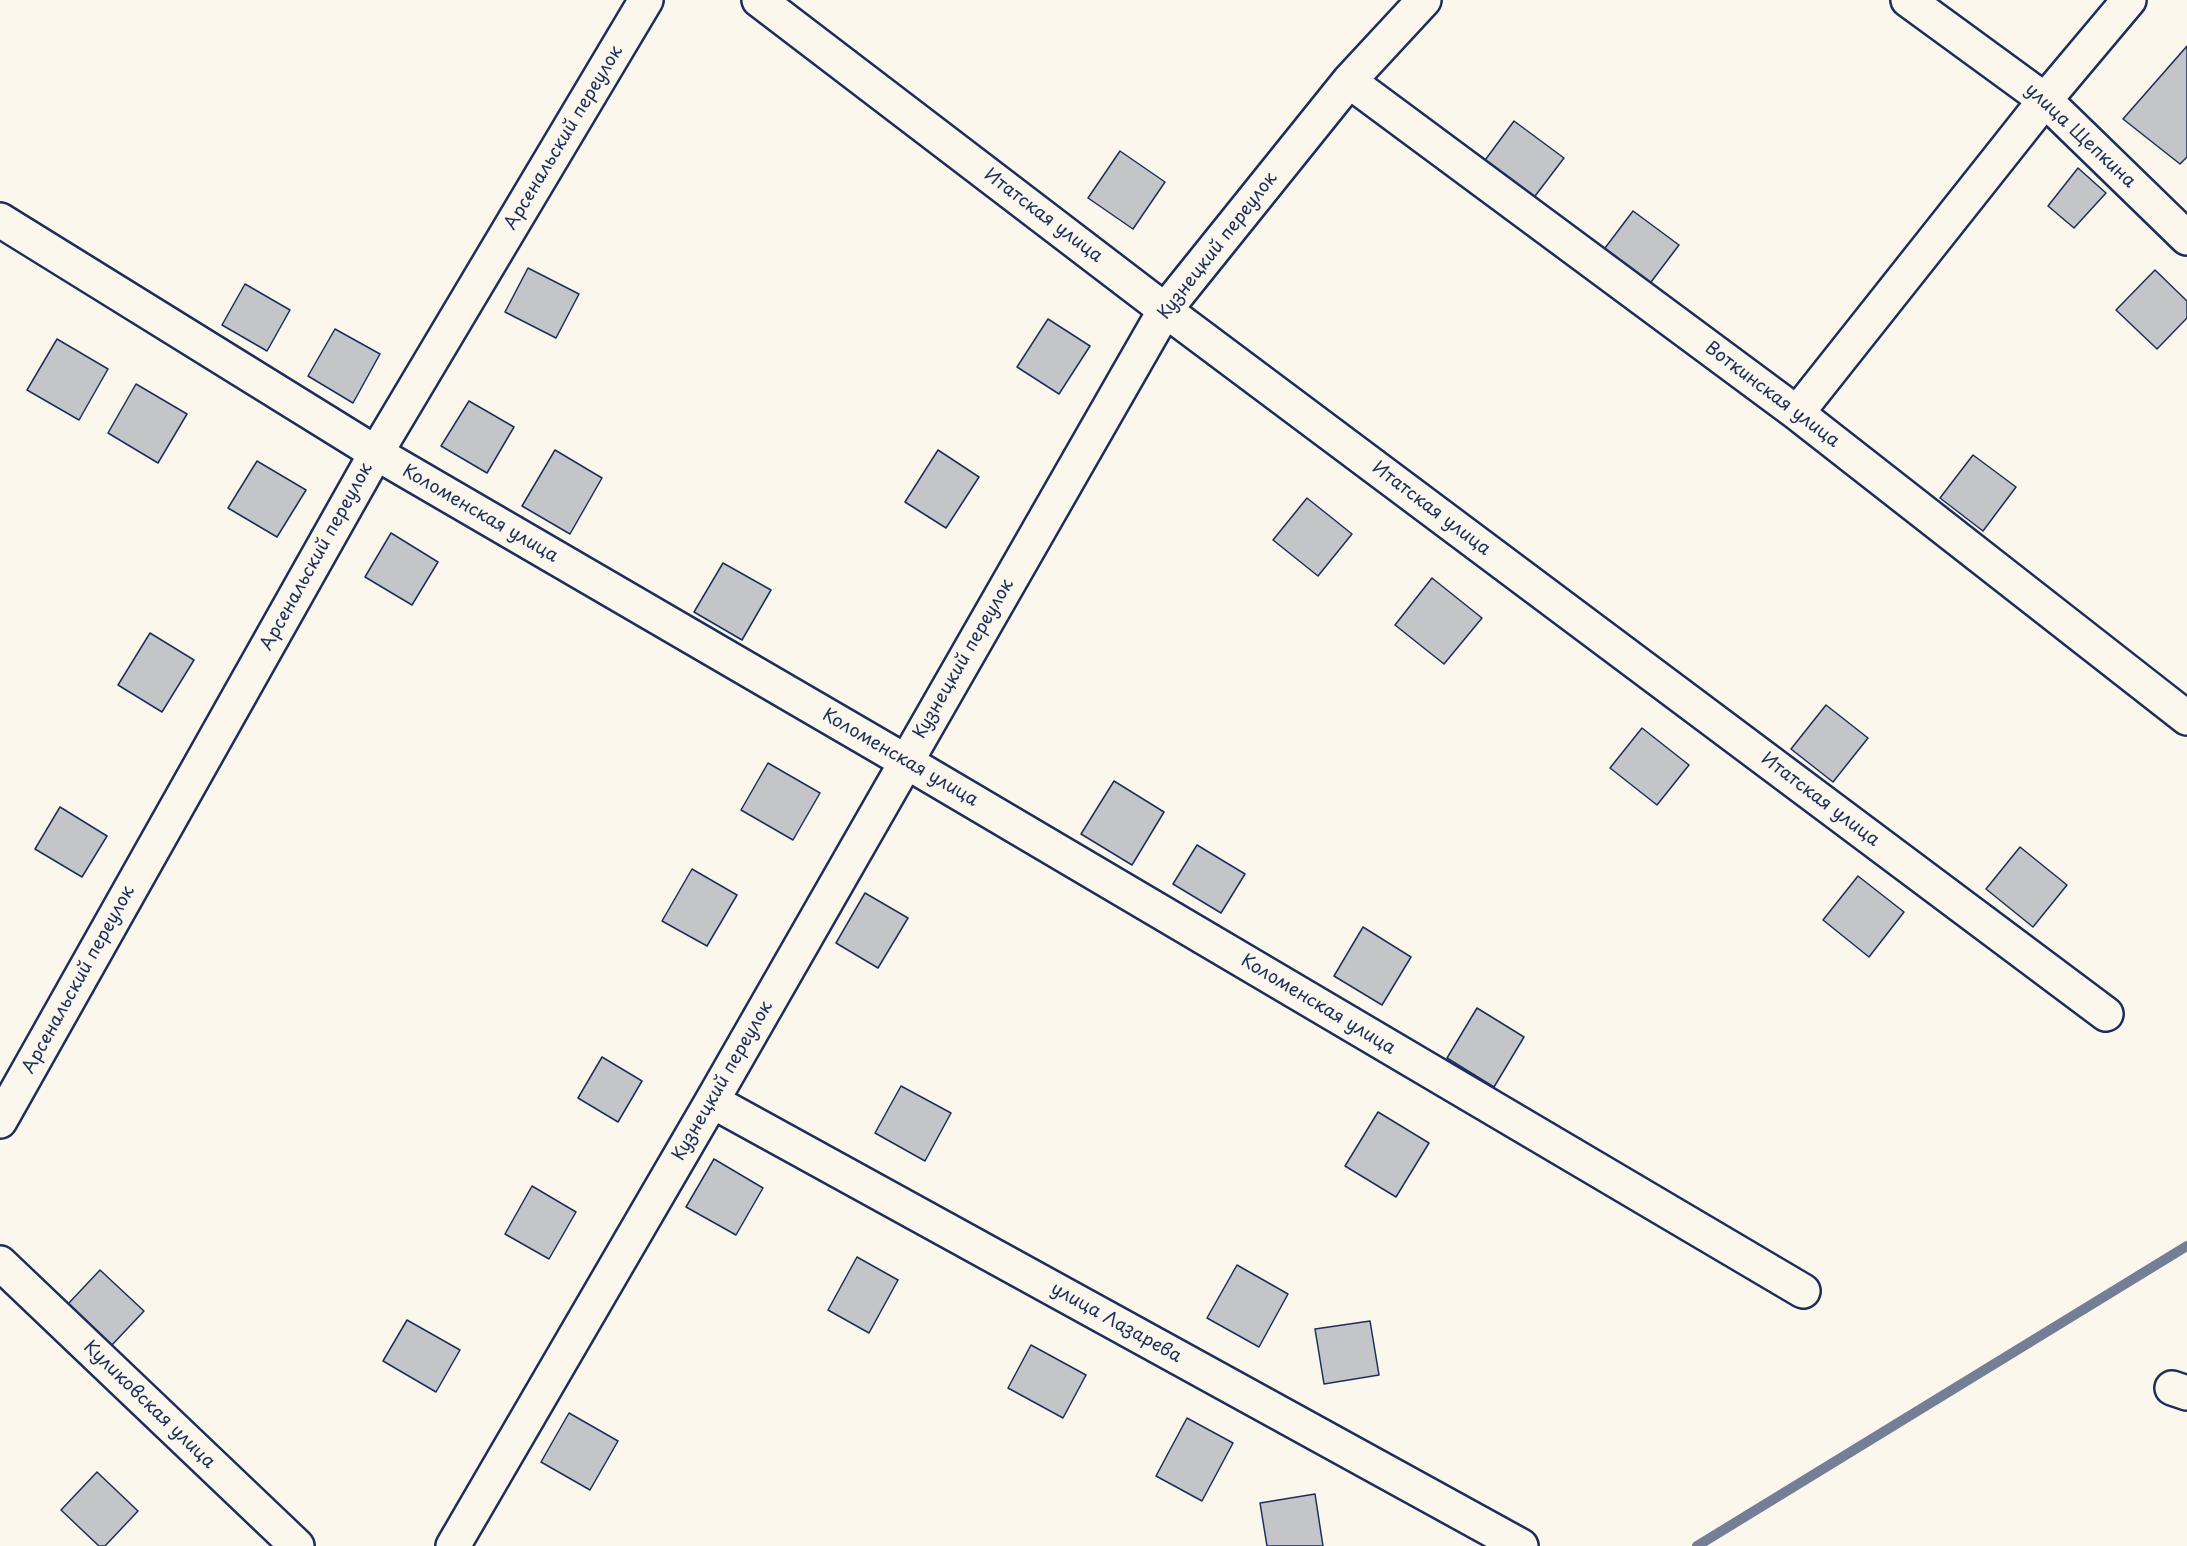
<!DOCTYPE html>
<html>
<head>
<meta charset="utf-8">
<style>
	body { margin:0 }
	canvas { display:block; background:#fbf7ec }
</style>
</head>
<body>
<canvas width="2187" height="1546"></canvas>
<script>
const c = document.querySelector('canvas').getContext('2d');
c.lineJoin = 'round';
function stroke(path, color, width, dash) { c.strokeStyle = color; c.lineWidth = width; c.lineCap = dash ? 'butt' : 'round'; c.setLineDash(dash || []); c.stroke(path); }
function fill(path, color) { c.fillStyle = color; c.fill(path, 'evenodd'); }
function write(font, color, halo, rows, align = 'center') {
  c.font = font + ' "Playpen Sans",sans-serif'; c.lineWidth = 6; c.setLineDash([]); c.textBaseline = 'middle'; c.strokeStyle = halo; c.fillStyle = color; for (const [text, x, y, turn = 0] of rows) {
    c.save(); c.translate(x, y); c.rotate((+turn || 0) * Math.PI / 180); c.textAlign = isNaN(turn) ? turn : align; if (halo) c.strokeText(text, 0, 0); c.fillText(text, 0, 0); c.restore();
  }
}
stroke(new Path2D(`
	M1697,1546L2187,1246`), '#747e96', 10);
const building = new Path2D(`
	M2187,46V157L2180,164L2123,119Z
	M1514,121L1564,158L1529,204L1480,167Z
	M1120,151L1165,182L1133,229L1088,198Z
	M2078,168L2106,193L2074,228L2048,206Z
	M1633,211L1679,245L1648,286L1602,252Z
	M528,268L579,294L556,338L505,312Z
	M2155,270L2187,301V318L2157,349L2116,310Z
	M245,284L290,310L267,351L222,325Z
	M1048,319L1090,346L1059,394L1017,367Z
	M335,329L380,354L353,403L308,376Z
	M57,339L108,369L79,420L27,390Z
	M136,384L187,414L158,463L108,433Z
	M469,401L514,427L487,473L441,446Z
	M555,450L602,478L570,534L522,506Z
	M938,450L979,477L946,528L905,502Z
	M1973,455L2016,487L1983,531L1940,498Z
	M257,461L306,490L277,537L228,508Z
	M1307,498L1352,534L1318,576L1273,540Z
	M391,533L438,562L412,605L365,577Z
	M723,563L771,590L742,640L694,612Z
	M1432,578L1482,618L1444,664L1395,625Z
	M150,633L194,660L162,712L118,685Z
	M1826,705L1868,738L1833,782L1791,749Z
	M1642,728L1689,765L1657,805L1610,768Z
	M768,763L820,793L793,840L741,810Z
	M1114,781L1164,812L1132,865L1081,834Z
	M60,807L107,836L82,877L35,849Z
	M1197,845L1245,874L1221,913L1173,884Z
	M2020,847L2067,885L2033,927L1986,889Z
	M692,869L737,895L707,946L662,921Z
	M1858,876L1904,912L1869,957L1823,920Z
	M865,893L908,918L878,968L836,943Z
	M1363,927L1411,957L1382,1005L1334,976Z
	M1477,1008L1524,1037L1494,1087L1447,1058Z
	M602,1057L642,1081L618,1122L578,1098Z
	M901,1086L951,1113L925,1161L875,1133Z
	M1378,1112L1429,1143L1396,1197L1345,1166Z
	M714,1159L763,1188L736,1235L686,1207Z
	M532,1186L576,1212L549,1259L505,1234Z
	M857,1257L898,1280L869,1333L828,1310Z
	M1237,1265L1288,1294L1259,1347L1207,1318Z
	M100,1270L144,1311L111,1346L67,1305Z
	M407,1320L460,1350L436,1392L383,1361Z
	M1370,1321L1379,1375L1324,1384L1315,1329Z
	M1031,1345L1086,1375L1063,1418L1008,1388Z
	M569,1413L618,1441L590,1490L541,1462Z
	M1187,1418L1233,1443L1202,1501L1156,1476Z
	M97,1472L138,1511L105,1546H99L61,1510Z
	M1315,1494L1323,1546H1267L1260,1503Z`);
fill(building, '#c3c5c9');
stroke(building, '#1b2f5e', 1.5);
const street = new Path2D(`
	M759,0L1165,310L2106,1014
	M1908,0L2045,100L2187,238
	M1349,81L1797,413L2187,718
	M0,220L376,453L905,761L1803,1291
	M1797,413L2045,100L2129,0
	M712,1101L1521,1546
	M0,1121L376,453L646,0
	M0,1263L297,1546
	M2172,1388L2187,1393
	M453,1546L712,1101L1165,310L1349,81L1424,0`);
stroke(street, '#1b2f5e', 38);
stroke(street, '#fbf7ec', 33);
write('18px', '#1b2f5e', '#fbf7ec', [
	["улица Щепкина",2080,136,43],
	["Арсенальский переулок",564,138,-59],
	["Итатская улица",1043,216,37],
	["Кузнецкий переулок",1218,246,-52],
	["Воткинская улица",1772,395,37],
	["Итатская улица",1431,509,37],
	["Коломенская улица",480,514,30],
	["Арсенальский переулок",317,557,-61],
	["Кузнецкий переулок",964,659,-60],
	["Коломенская улица",900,758,30],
	["Итатская улица",1820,800,37],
	["Арсенальский переулок",79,980,-61],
	["Коломенская улица",1318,1005,31],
	["Кузнецкий переулок",723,1081,-60],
	["улица Лазарева",1116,1323,29],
	["Куликовская улица",149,1405,44]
]);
</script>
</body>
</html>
